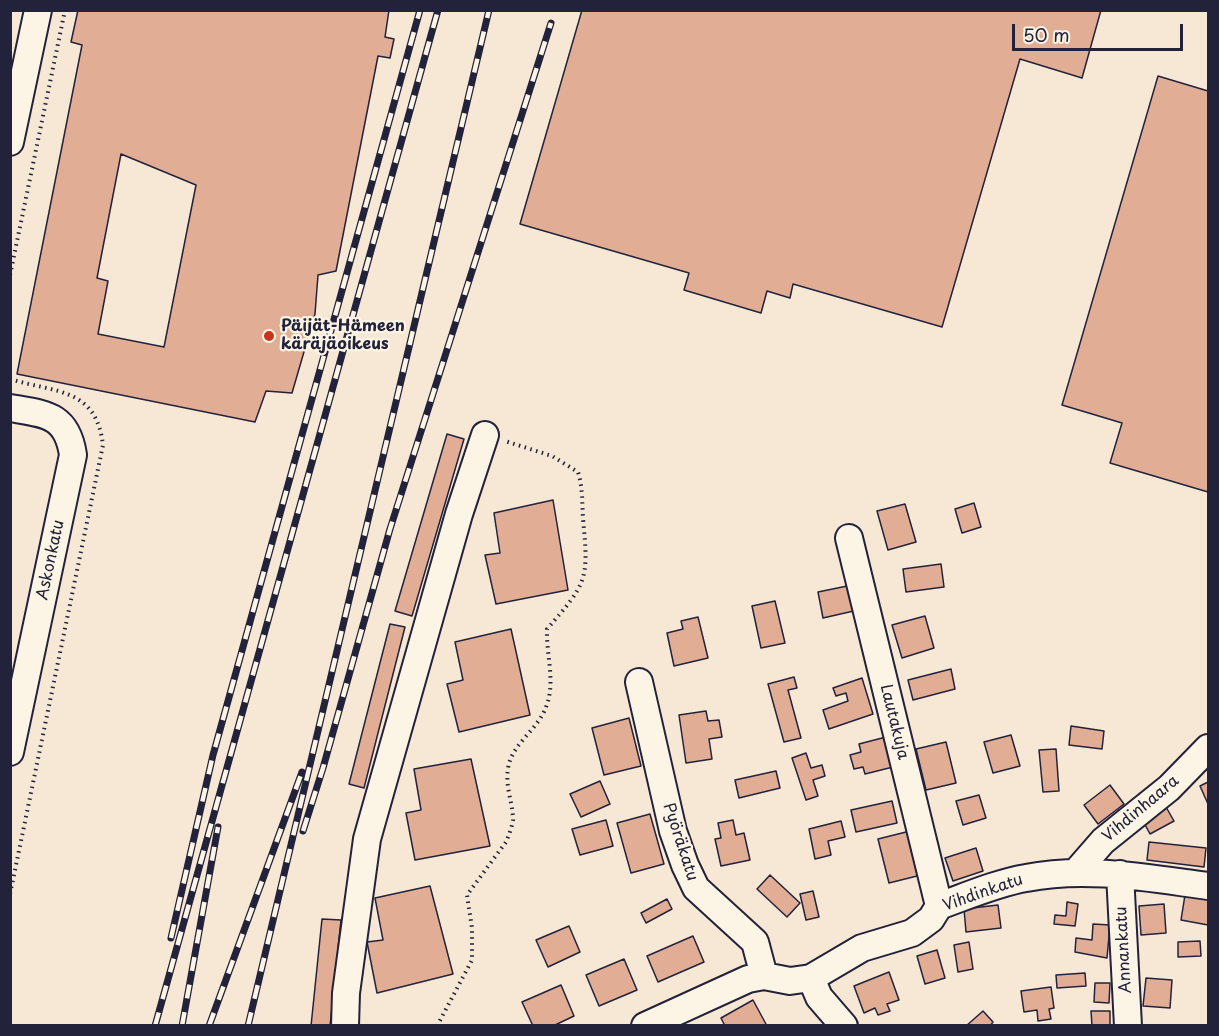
<!DOCTYPE html>
<html>
<head>
<meta charset="utf-8">
<style>
	body { margin:0 }
	#map { position:relative; width:1219px; height:1036px; overflow:hidden; background:#f7e7d5; font-family:"Playpen Sans",sans-serif }
	canvas { display:block }
	.frame { position:absolute; inset:0; border:12px solid #22223b; pointer-events:none }
	.scale { position:absolute; left:1012px; top:24px; width:171px; height:27px; box-sizing:border-box; border:3px solid #22223b; border-top:0; padding-left:8px; font-size:18px; line-height:21px; white-space:nowrap; color:#22223b; -webkit-text-stroke:4px #fcf5e5; paint-order:stroke }
</style>
</head>
<body>
<div id="map">
<canvas width="1219" height="1036"></canvas>
<div class="frame"></div>
<div class="scale">50 m</div>
</div>
<script>
const c = document.querySelector('canvas').getContext('2d');
c.lineJoin = 'round';
function fill(path, color) { c.fillStyle = color; c.fill(path, 'evenodd'); }
function stroke(path, color, width, dash) { c.strokeStyle = color; c.lineWidth = width; c.lineCap = dash ? 'butt' : 'round'; c.setLineDash(dash || []); c.stroke(path); }
function write(font, color, halo, rows, align = 'center') {
  c.font = font + ' "Playpen Sans",sans-serif'; c.lineWidth = 4.5; c.setLineDash([]); c.textBaseline = 'middle'; c.strokeStyle = halo; c.fillStyle = color; for (const [text, x, y, turn = 0] of rows) {
    c.save(); c.translate(x, y); c.rotate((+turn || 0) * Math.PI / 180); c.textAlign = isNaN(turn) ? turn : align; if (halo) c.strokeText(text, 0, 0); c.fillText(text, 0, 0); c.restore();
  }
}
const building = new Path2D(`
	M78,10H389L385,37L394,39L390,58L378,56L336,271L318,275L315,314L292,393L266,391L255,422L17,374L82,45L71,42ZM121,154L196,185L164,347L98,334L108,281L97,278Z
	M582,10H1101L1082,78L1020,59L942,327L793,284L790,298L767,291L761,313L684,290L689,273L520,224Z
	M1158,76L1208,91V492L1110,463L1122,423L1062,405Z
	M447,434L464,439L412,616L395,611Z
	M553,500L568,590L496,604L485,555L500,553L494,513Z
	M974,503L981,527L962,533L955,509Z
	M905,504L916,542L888,550L877,511Z
	M941,564L944,587L906,592L903,569Z
	M852,585L858,610L823,618L818,592Z
	M775,601L785,643L761,648L752,606Z
	M925,616L934,648L902,658L892,625Z
	M698,617L708,658L674,666L667,633L683,629L681,621Z
	M390,624L405,627L364,788L349,784Z
	M511,629L530,715L459,732L447,684L463,680L455,642Z
	M951,669L955,689L913,700L908,680Z
	M794,677L797,688L788,690L801,738L784,742L768,684Z
	M862,678L873,714L829,729L823,710L848,701L846,693L836,696L833,688Z
	M706,711L708,721L719,720L722,737L709,739L712,759L686,763L679,715Z
	M629,718L641,766L604,775L592,728Z
	M1071,726L1104,731L1102,749L1069,745Z
	M1011,735L1020,766L993,773L984,742Z
	M886,737L893,767L865,774L863,767L854,769L850,755L861,752L859,744Z
	M946,742L956,783L926,790L916,749Z
	M1056,749L1059,791L1043,792L1039,750Z
	M806,753L811,768L822,765L825,776L813,780L818,796L806,800L792,758Z
	M471,759L490,846L415,860L406,813L421,810L414,769Z
	M776,771L780,788L739,798L735,780Z
	M600,781L610,804L581,817L570,794Z
	M1208,782V804L1200,786Z
	M1110,785L1124,804L1098,824L1084,805Z
	M979,795L986,818L963,825L956,801Z
	M892,801L897,823L856,832L851,810Z
	M1166,807L1174,821L1150,834L1143,821Z
	M650,814L664,864L631,873L617,823Z
	M606,820L613,846L580,855L572,829Z
	M733,820L736,835L744,833L750,860L721,866L715,839L721,838L718,823Z
	M841,821L845,837L828,841L831,855L815,859L809,829Z
	M910,831L921,875L889,883L878,839Z
	M1149,842L1206,848L1204,867L1147,860Z
	M976,848L983,871L953,881L945,858Z
	M770,875L800,903L787,917L757,889Z
	M430,886L453,974L377,993L367,942L383,940L375,898Z
	M813,891L819,917L806,920L800,894Z
	M1185,895L1208,899V925L1181,920Z
	M667,899L672,909L646,923L641,913Z
	M1067,902L1078,904L1075,926L1054,924L1055,915L1066,916Z
	M1164,904L1166,933L1141,935L1139,906Z
	M998,905L1001,928L966,932L964,909Z
	M322,919L341,920L330,1026H311Z
	M1093,924L1110,925L1107,958L1075,952L1076,938L1092,940Z
	M569,926L580,952L548,967L536,940Z
	M693,936L704,962L658,982L647,956Z
	M1200,941L1201,956L1178,957V942Z
	M969,942L973,969L958,972L954,945Z
	M937,950L945,978L925,984L917,956Z
	M624,959L637,990L599,1006L586,975Z
	M889,972L899,1000L887,1004L890,1011L878,1015L875,1008L864,1013L854,986Z
	M1085,973L1086,986L1057,988L1056,975Z
	M1146,978L1172,980L1170,1008L1143,1006Z
	M1095,983H1110L1109,1003L1094,1002Z
	M561,985L574,1016L553,1026H533L522,1002Z
	M1051,987L1054,1008L1049,1009L1051,1019L1038,1021L1037,1010L1024,1012L1021,991Z
	M753,1000L767,1026H725L721,1018Z
	M983,1011L993,1022L990,1026H966Z
	M1091,1011H1110V1026H1092Z`);
fill(building, '#e1ad95');
stroke(building, '#22223b', 1.5);
const minor = new Path2D(`
	M10,142L38,10
	M10,408C45,414 67,414 73,455L10,752
	M849,538L939,906
	M639,682L673,831L685,865L696,888L755,942L764,976
	M1076,872L1103,841L1169,788L1208,748
	M1120,874L1128,1026
	M811,978L819,997L844,1026
	M345,1026L346,993L367,839L459,514L485,435
	M645,1026L748,979L764,976L790,981L811,978L862,948L912,933L931,919L939,906C967,896 997,883 1026,878C1087,866 1148,878 1208,886`);
stroke(minor, '#22223b', 30);
stroke(new Path2D(`
	M10,275L65,10
	M10,379C55,393 96,387 103,445L10,894
	M437,1026L472,960V928L467,895L506,842C509,835 512,827 513,820C513,803 505,787 508,769C511,744 538,730 546,707C556,682 546,655 547,629C587,583 589,580 583,519C582,503 583,488 578,472L552,456L505,441`), '#22223b', 4, [1.5, 4.5]);
stroke(minor, '#fcf5e5', 26);
const rail = new Path2D(`
	M303,831L323,768L390,529L551,23
	M171,938L213,755L420,10
	M155,1026L438,10
	M182,1026L218,827
	M209,1026L302,772
	M248,1026L489,10`);
stroke(rail, '#22223b', 7);
stroke(rail, '#fcf5e5', 4.5, [14]);
for (const [x, y, r, color] of [
	[269,336,6,"#c8321e"]
]) { const dot = new Path2D(); dot.arc(x, y, r, 0, 2 * Math.PI); c.fillStyle = color; c.fill(dot); stroke(dot, '#fcf5e5', 2); }
write('bold 16px', '#22223b', '#fcf5e5', [
	["Päijät-Hämeen",281,327],
	["käräjäoikeus",281,345]
], 'left');
write('16px', '#22223b', '#fcf5e5', [
	["Askonkatu",51,560,-78],
	["Lautakuja",894,722,76],
	["Vihdinhaara",1141,809,-40],
	["Pyöräkatu",680,842,72],
	["Vihdinkatu",983,893,-19],
	["Annankatu",1124,950,-93]
]);
</script>
</body>
</html>
